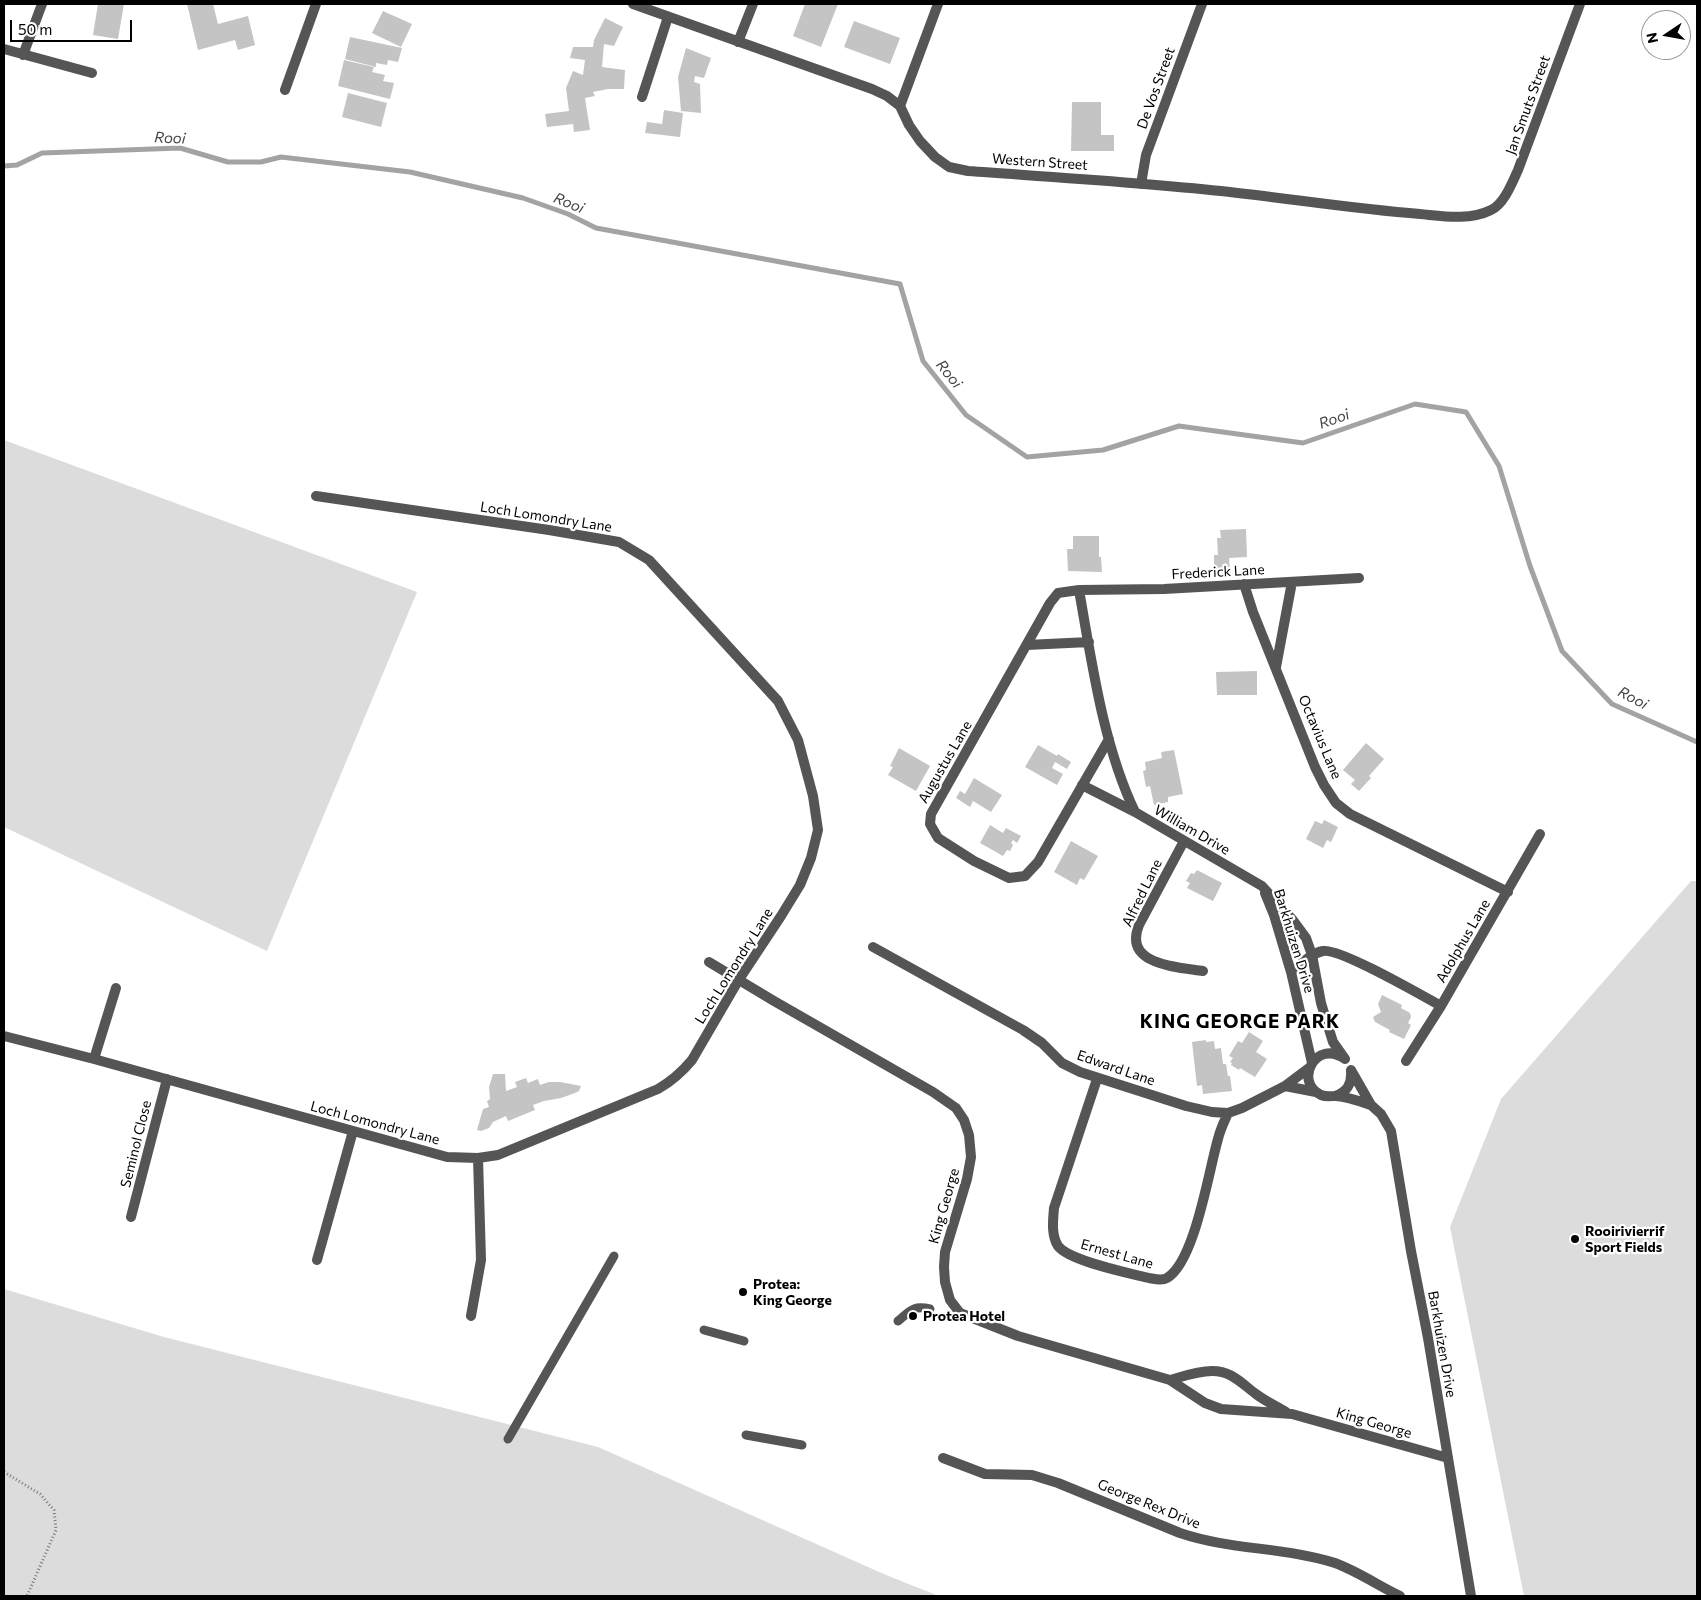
<!DOCTYPE html>
<html>
<head>
<meta charset="utf-8">
<style>
	body { margin:0 }
	#map { position:relative; width:1701px; height:1600px; overflow:hidden; background:#fff; font-family:Commissioner,sans-serif }
	canvas { display:block }
	.frame { position:absolute; inset:0; border:5px solid #000; pointer-events:none }
	.north { position:absolute; left:1641px; top:10px; width:50px; height:50px; box-sizing:border-box; background:#fff; border:1px solid #999; border-radius:50%; rotate:258deg; font-size:14px; font-weight:700; line-height:20px; text-align:center; color:#000 }
	.north::after { content:''; display:block; margin:auto; width:18px; height:22px; background:#000; clip-path:polygon(50% 0,100% 100%,50% 72%,0 100%) }
	.scale { position:absolute; left:10px; top:20px; width:122px; height:22px; box-sizing:border-box; border:2px solid #000; border-top:0; padding-left:6px; font-size:15px; line-height:18px; white-space:nowrap; color:#000; -webkit-text-stroke:4px #fff; paint-order:stroke }
</style>
</head>
<body>
<div id="map">
<canvas width="1701" height="1600"></canvas>
<div class="frame"></div>
<div class="north">N</div>
<div class="scale">50 m</div>
</div>
<script>
const c = document.querySelector('canvas').getContext('2d');
c.lineJoin = 'round';
function fill(path, color) { c.fillStyle = color; c.fill(path, 'evenodd'); }
function stroke(path, color, width, dash) { c.strokeStyle = color; c.lineWidth = width; c.lineCap = dash ? 'butt' : 'round'; c.setLineDash(dash || []); c.stroke(path); }
function write(font, color, halo, rows, align = 'center') {
  c.font = font + ' Commissioner,sans-serif'; c.lineWidth = 4.5; c.setLineDash([]); c.textBaseline = 'middle'; c.strokeStyle = halo; c.fillStyle = color; for (const [text, x, y, turn = 0] of rows) {
    c.save(); c.translate(x, y); c.rotate((+turn || 0) * Math.PI / 180); c.textAlign = isNaN(turn) ? turn : align; if (halo) c.strokeText(text, 0, 0); c.fillText(text, 0, 0); c.restore();
  }
}
fill(new Path2D(`
	M4,440L417,592L267,951L4,827Z
	M1691,881H1697V1596H1524L1450,1227L1501,1099Z
	M4,1289L164,1337L598,1447L886,1575L939,1596H4Z`), '#dcdcdc');
stroke(new Path2D(`
	M4,166L17,165L42,153L180,148L228,162H261L281,157L410,172L523,198L568,214L596,228L900,284L923,361L966,415L1027,457L1103,450L1179,426L1303,443L1415,404L1466,412L1499,466L1530,566L1562,651L1612,704L1697,742`), '#a3a3a3', 5);
fill(new Path2D(`
	M98,4H124L118,39L93,35Z
	M187,4H213L218,24L248,16L255,45L238,50L235,40L198,50Z
	M805,4H838L821,47L793,36Z
	M383,11L412,24L401,47L372,33Z
	M605,18L623,27L614,46L604,44L602,67L625,70L624,89H608L593,92L595,96L585,98L590,130L574,132L573,124L547,127L545,114L569,111L566,88L573,71L583,75L585,60L570,58L573,47H593L594,40Z
	M854,21L900,38L890,64L844,47Z
	M350,37L402,48L398,62L388,60L387,65L376,63V67L345,59Z
	M686,48L711,58L704,78L695,76L694,82L700,84L701,113L681,111L678,77Z
	M344,60L374,67L372,72L385,75L383,81L394,83L390,99L338,86Z
	M348,93L387,103L381,127L342,117Z
	M1072,102H1101V135H1114V151H1071Z
	M664,110L683,113L680,137L645,133L647,122L662,124Z
	M1246,529L1247,557L1229,558L1230,570L1214,571V555H1218L1217,538H1221L1220,530Z
	M1073,536H1099V557H1101L1102,572L1068,571L1067,549H1073Z
	M1257,671V695H1217L1216,672Z
	M1366,743L1384,759L1369,776L1371,778L1359,791L1351,784L1355,780L1343,770Z
	M1038,745L1057,756L1058,754L1071,762L1067,769L1055,762L1052,768L1063,774L1057,785L1025,767Z
	M899,748L930,766L916,791L888,775L893,767L890,766Z
	M1174,750L1183,794L1168,797V802L1154,805L1150,786L1146,787L1143,771L1146,770L1145,762L1162,758L1161,752Z
	M974,778L1002,795L991,812L973,801L970,807L956,798L960,791L965,794Z
	M1324,820L1338,827L1331,842L1327,840L1323,848L1306,839L1315,821L1322,824Z
	M990,825L1003,833L1006,828L1021,836L1017,843L1013,840L1011,843L1013,845L1010,851L1007,850L1003,856L980,843Z
	M1071,841L1098,856L1084,880L1080,878L1077,885L1054,872Z
	M1197,870L1222,883L1213,901L1187,888L1190,883L1186,881L1191,873L1194,874Z
	M1382,995L1402,1005L1401,1008L1410,1013L1411,1017L1408,1023L1411,1025L1404,1039L1389,1032L1390,1030L1375,1022L1373,1017L1381,1012L1378,1004Z
	M1249,1032L1263,1041L1256,1052L1267,1059L1255,1077L1240,1068L1239,1070L1231,1065L1232,1063L1230,1062L1233,1058L1229,1056L1238,1041L1242,1043Z
	M1206,1040V1042L1214,1041L1215,1049L1221,1048L1223,1064H1226L1228,1076H1230L1232,1091L1203,1094L1202,1085L1197,1086L1192,1042Z
	M493,1074H505L506,1091L517,1087L515,1082L526,1078L528,1083L538,1079L540,1085L549,1082H560L581,1086L579,1091L575,1093L561,1098L544,1101L533,1105L535,1110L508,1121L506,1116L493,1122L489,1128L481,1131L477,1130L483,1109L489,1107L487,1101L490,1099L489,1087Z`), '#c4c4c4');
stroke(new Path2D(`
	M4,1472L40,1494L54,1510L56,1530L27,1596`), '#777', 3, [1, 2.5]);
stroke(new Path2D(`
	M898,1321C910,1311 913,1305 930,1309
	M704,1330L744,1341
	M746,1435L802,1445
	M508,1439L614,1256`), '#555', 9);
stroke(new Path2D(`
	M633,4L872,89L887,96L900,106L909,125L920,141L935,157L949,167L968,171C1052,177 1137,182 1221,191C1287,198 1353,209 1420,214C1442,216 1469,221 1491,210C1504,204 1512,183 1518,170L1580,4
	M738,42L753,4
	M4,49L92,73
	M23,55L42,4
	M285,90L316,4
	M642,97L668,17
	M900,106L938,4
	M1141,184L1146,155L1202,4
	M1244,584L1253,612L1315,767L1324,785L1336,803L1350,814L1508,892
	M1079,590C1092,663 1103,745 1135,812L1262,886L1292,919L1306,938L1312,955L1321,1003L1328,1026L1333,1042L1345,1059
	M1027,645L1089,642
	M1276,667L1292,582
	M1109,739L1038,862L1025,876L1009,878L974,861L938,838L930,824L931,814L1050,603L1058,593L1079,590L1164,589L1359,578
	M1082,785L1135,812
	M1184,841L1139,925C1123,965 1177,967 1203,971
	M1265,893L1274,915L1291,972L1312,1063
	M873,947L1023,1030L1042,1043L1062,1063L1080,1072L1186,1106L1212,1112L1228,1113L1242,1108L1285,1086L1309,1068
	M709,962L774,1001L933,1092L956,1108L964,1120L969,1135L971,1157L967,1179L945,1252L944,1267L945,1282L950,1300L960,1313L1018,1336L1170,1380L1205,1403L1221,1409L1292,1414L1448,1458
	M1291,972C1300,965 1311,953 1323,951C1340,948 1421,995 1441,1006
	M4,1036L94,1059L447,1157L478,1158L498,1155L658,1089C672,1081 682,1072 692,1060L738,981L781,916L800,885L811,858L818,830L813,796L798,740L778,701L649,560L619,542L549,530L316,496
	M94,1059L116,988
	M1345,1059C1316,1038 1293,1082 1321,1095C1326,1097 1331,1096 1336,1096C1348,1097 1359,1101 1371,1105
	M1406,1061L1441,1006L1540,834
	M1351,1070L1371,1105L1381,1114L1391,1131L1411,1251L1428,1338L1471,1596
	M1097,1079L1054,1208C1053,1220 1051,1235 1058,1246C1069,1261 1129,1273 1149,1278C1155,1279 1162,1281 1167,1278C1195,1262 1209,1169 1218,1139C1220,1130 1224,1122 1228,1113
	M1285,1086L1316,1092
	M1335,1096C1347,1092 1352,1084 1351,1071
	M131,1217L167,1079
	M317,1260L353,1131
	M471,1316L481,1260L478,1158
	M1170,1380C1184,1376 1198,1371 1212,1371C1232,1371 1241,1383 1256,1394C1265,1401 1276,1406 1286,1412
	M943,1458L985,1474L1032,1475L1058,1483L1180,1533C1230,1550 1284,1547 1335,1563C1357,1571 1379,1586 1400,1596`), '#555', 10);
for (const [x, y, r, color] of [
	[1575,1239,5,"#000"],
	[743,1292,5,"#000"],
	[913,1316,5,"#000"]
]) { const dot = new Path2D(); dot.arc(x, y, r, 0, 2 * Math.PI); c.fillStyle = color; c.fill(dot); stroke(dot, '#fff', 2); }
write('14px', '#000', '#fff', [
	["De Vos Street",1156,88,-70],
	["Jan Smuts Street",1528,105,-70],
	["Western Street",1040,162,4],
	["Loch Lomondry Lane",546,517,9],
	["Frederick Lane",1218,572,-3],
	["Octavius Lane",1320,737,67],
	["Augustus Lane",945,762,-60],
	["William Drive",1192,830,30],
	["Alfred Lane",1142,893,-64],
	["Barkhuizen Drive",1294,941,73],
	["Adolphus Lane",1463,941,-60],
	["Loch Lomondry Lane",734,966,-58],
	["Edward Lane",1116,1068,19],
	["Loch Lomondry Lane",375,1123,15],
	["Seminol Close",136,1144,-76],
	["King George",944,1206,-74],
	["Ernest Lane",1117,1254,16],
	["Barkhuizen Drive",1442,1344,80],
	["King George",1374,1423,16],
	["George Rex Drive",1149,1504,22]
]);
write('bold 14px', '#000', '#fff', [
	["Rooirivierrif",1585,1231],
	["Sport Fields",1585,1247],
	["Protea:",753,1284],
	["King George",753,1300],
	["Protea Hotel",923,1316]
], 'left');
write('italic 15px', '#444', '#fff', [
	["Rooi",170,138,3],
	["Rooi",569,203,22],
	["Rooi",949,374,51],
	["Rooi",1334,419,-20],
	["Rooi",1633,698,28]
]);
c.letterSpacing = '1px';
write('bold 19px', '#000', '#fff', [
	["KING GEORGE PARK",1240,1022]
]);
c.letterSpacing = '0px';
</script>
</body>
</html>
